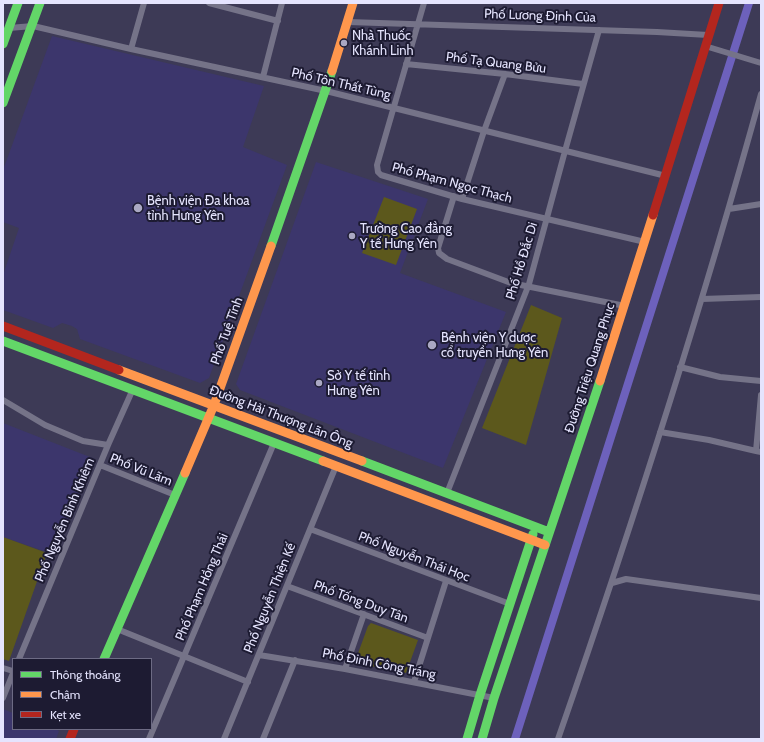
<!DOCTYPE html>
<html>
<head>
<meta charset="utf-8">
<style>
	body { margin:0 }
	#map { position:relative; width:764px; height:742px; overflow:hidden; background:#3d3a56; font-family:Cabin,sans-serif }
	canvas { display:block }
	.frame { position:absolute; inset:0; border:4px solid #e5e4fe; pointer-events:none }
	.legend { position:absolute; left:12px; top:658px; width:140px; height:72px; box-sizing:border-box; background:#1d1b32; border:1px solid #6d6b84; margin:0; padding:5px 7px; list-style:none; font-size:12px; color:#e5e4fe }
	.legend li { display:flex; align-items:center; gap:8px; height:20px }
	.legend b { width:20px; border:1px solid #6d6b84 }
</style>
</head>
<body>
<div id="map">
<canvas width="764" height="742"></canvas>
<div class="frame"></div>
<ul class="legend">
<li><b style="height:5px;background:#63d668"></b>Thông thoáng</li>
<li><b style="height:5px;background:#ff974d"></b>Chậm</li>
<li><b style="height:5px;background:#b3261e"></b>Kẹt xe</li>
</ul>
</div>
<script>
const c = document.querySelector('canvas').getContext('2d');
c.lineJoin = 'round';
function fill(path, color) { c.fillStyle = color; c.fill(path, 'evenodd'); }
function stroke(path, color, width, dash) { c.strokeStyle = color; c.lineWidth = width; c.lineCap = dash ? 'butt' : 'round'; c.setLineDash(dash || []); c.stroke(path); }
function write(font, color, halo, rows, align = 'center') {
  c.font = font + ' Cabin,sans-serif'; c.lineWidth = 4; c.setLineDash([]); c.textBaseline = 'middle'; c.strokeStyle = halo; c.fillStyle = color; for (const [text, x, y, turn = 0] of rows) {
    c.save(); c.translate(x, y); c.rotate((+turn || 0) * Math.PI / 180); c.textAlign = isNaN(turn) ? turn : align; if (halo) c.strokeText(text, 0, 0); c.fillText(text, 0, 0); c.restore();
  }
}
fill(new Path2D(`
	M52,36L264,86L243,147L287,165L209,378L200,383L80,339L77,329L72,326L62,323L53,328L3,310V275L19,228L3,222V170Z
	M316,162L428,199L400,273L506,312L443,468L240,390L236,384Z
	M3,423L95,459L53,554L3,537Z
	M3,709L13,713V729H55L59,731L56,739H3Z`), '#3c366c');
fill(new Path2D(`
	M384,197L417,209L396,265L362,253Z
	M531,305L562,318L526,445L482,428Z
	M3,537L47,553L9,661L3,659Z
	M371,623L418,640L406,673L361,664L358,661L357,656L368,626Z`), '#5c581c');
stroke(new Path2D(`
	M515,739L749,3`), '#6d61bc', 8);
stroke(new Path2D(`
	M209,3L278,21
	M424,3L377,165L378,172L381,175L462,199L645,242
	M348,22L657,32L708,35
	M9,28L33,26L131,49L326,91L666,176
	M705,46L761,63
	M131,49L144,3
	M406,64L505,74L583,84
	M263,77L282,3
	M454,196L438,248L439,253L447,259L511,283L625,306
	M462,199L484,131L505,74
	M729,209L761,204
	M702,299L761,297
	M680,367L720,377L761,381
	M761,395L756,451L761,452
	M3,400L45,425L83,441L108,445
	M660,432L709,440L756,451
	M100,465L175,495
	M447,493L529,284L565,151L599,30
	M310,529L510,604
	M612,583L626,579L761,598
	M287,586L428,638
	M117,629L248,682
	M259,655L345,669L494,698
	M19,659L108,445L133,389
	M3,668L13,671
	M345,669L364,614
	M414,682L446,581
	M3,698L13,673
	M149,739L274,443
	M224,739L336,466
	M263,739L295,660
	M558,739C632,526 701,311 761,94`), '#757388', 6);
stroke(new Path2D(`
	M3,44L18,3
	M3,103L40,3
	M271,246L332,71
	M3,341L323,461
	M362,461L549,532
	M104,659L185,473
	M467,739L480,695L533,534
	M482,739L494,698L600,381`), '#63d668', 9);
stroke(new Path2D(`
	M332,71L353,3
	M119,370L362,461
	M600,381L653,215
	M323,461L545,545
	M185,473L214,405L271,246`), '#ff974d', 9);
stroke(new Path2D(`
	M653,215L719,3
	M3,326L119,370
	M70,739L74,729`), '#b3261e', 9);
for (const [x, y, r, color] of [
	[344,43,4,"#aaa8c3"],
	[138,208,5,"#aaa8c3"],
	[352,236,4,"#aaa8c3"],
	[432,345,5,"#aaa8c3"],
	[319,383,4,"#aaa8c3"]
]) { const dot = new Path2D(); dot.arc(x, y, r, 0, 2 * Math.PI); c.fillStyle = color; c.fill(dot); stroke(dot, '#1d1b32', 1.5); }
write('13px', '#e5e4fe', '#1d1b32', [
	["Phố Lương Định Của",540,16,2],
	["Phố Tạ Quang Bửu",496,63,7],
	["Phố Tôn Thất Tùng",341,84,13],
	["Phố Phạm Ngọc Thạch",452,183,15],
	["Phố Hồ Đắc Di",522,261,-73],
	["Phố Tuệ Tĩnh",227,331,-70],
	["Đường Triệu Quang Phục",590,368,-72],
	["Đường Hải Thượng Lãn Ông",281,417,21],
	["Phố Vũ Lãm",141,470,22],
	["Phố Nguyễn Bỉnh Khiêm",65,520,-67],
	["Phố Nguyễn Thái Học",414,557,21],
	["Phố Phạm Hồng Thái",202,587,-67],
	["Phố Nguyễn Thiện Kế",270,598,-68],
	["Phố Tống Duy Tân",361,602,20],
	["Phố Đinh Công Tráng",379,664,11]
]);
write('13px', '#e5e4fe', '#1d1b32', [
	["Nhà Thuốc",352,36],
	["Khánh Linh",352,51],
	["Bệnh viện Đa khoa",147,201],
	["tỉnh Hưng Yên",147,216],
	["Trường Cao đẳng",360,229],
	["Y tế Hưng Yên",360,244],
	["Bệnh viện Y dược",441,338],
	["cổ truyền Hưng Yên",441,353],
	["Sở Y tế tỉnh",327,376],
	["Hưng Yên",327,391]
], 'left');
</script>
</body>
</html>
